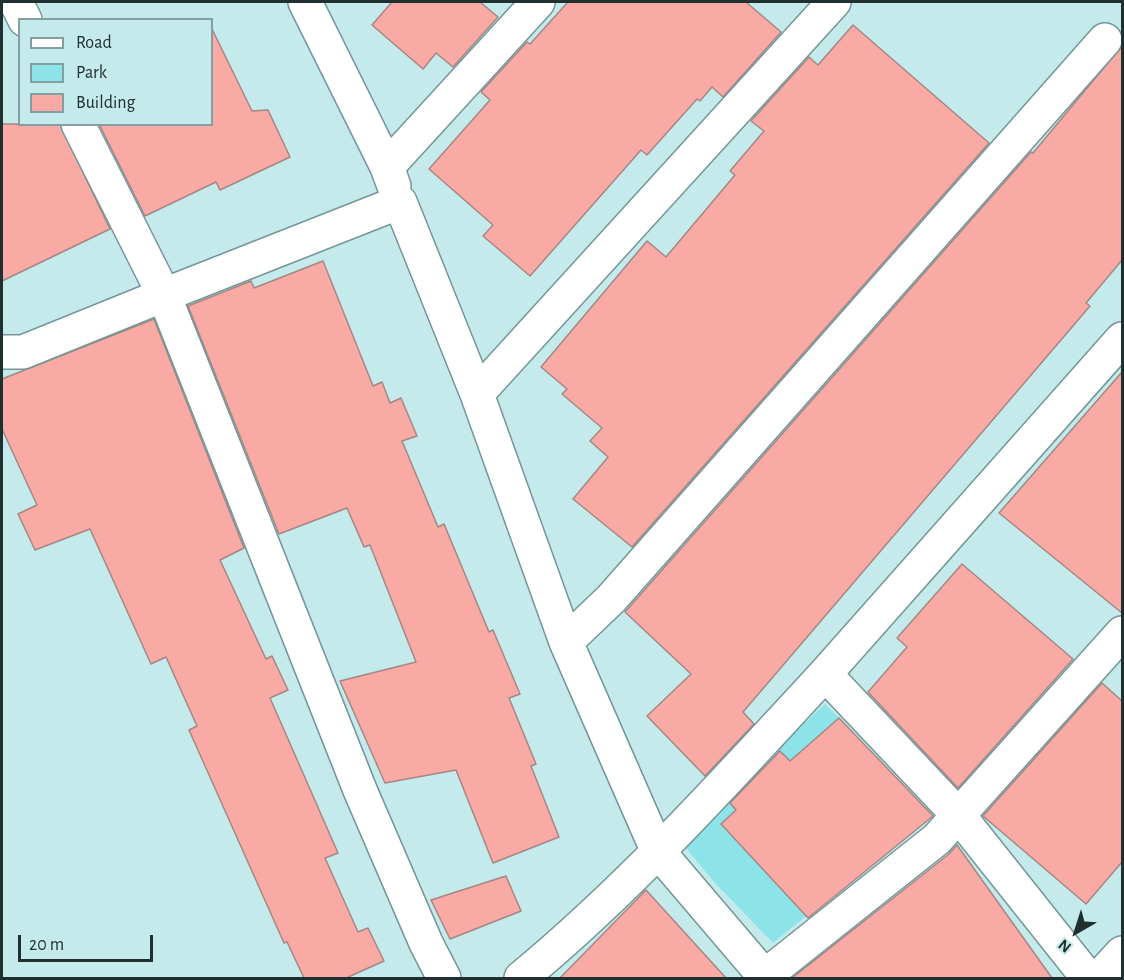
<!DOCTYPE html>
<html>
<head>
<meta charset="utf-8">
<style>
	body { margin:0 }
	#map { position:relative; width:1124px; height:980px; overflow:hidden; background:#c5eaec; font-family:"Alegreya Sans",sans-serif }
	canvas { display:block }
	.frame { position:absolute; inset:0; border:3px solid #202f30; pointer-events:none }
	.legend { position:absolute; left:18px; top:18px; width:195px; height:108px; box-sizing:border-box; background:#c5eaec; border:2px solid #839fa1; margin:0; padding:8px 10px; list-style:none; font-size:18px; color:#202f30 }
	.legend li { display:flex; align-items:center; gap:12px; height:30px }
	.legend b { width:30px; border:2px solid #839fa1 }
	.north { position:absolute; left:1046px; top:902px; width:60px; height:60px; -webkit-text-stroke:4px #c5eaec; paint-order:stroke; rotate:219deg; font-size:16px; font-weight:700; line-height:24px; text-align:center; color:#202f30 }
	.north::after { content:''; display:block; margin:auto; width:21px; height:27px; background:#202f30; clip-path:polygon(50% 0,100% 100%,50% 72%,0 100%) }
	.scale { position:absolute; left:18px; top:935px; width:135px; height:27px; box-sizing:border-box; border:3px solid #202f30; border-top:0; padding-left:8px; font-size:18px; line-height:21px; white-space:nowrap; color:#202f30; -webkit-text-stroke:4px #c5eaec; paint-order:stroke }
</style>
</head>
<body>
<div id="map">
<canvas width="1124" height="980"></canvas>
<div class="frame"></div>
<ul class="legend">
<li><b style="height:8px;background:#fff"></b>Road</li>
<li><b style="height:16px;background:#8ce4e9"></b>Park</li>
<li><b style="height:16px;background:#f9aaa5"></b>Building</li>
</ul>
<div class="north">N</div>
<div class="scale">20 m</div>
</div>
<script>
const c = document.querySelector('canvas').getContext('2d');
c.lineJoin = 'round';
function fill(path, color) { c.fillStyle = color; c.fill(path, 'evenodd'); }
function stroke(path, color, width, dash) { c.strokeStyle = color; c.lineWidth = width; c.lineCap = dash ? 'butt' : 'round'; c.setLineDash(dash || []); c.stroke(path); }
fill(new Path2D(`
	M825,704L839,718L721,824L796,905L920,802L929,816L773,943L715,883L680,841Z`), '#8ce4e9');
const building = new Path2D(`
	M392,2H480L498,17L453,67L436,53L423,69L372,25Z
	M568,2H746L781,32L723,97L712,87L700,101L697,99L647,155L641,150L530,276L483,236L493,225L429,169L490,100L481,92L527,42L530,44Z
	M853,25L989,143L632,547L573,499L608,457L590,441L602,428L562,394L567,389L541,367L647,241L666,257L735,175L730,171L764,131L751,121L809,57L818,65Z
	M212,29L252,111L268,110L290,157L220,190L216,182L145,216L99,124H212Z
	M1122,46V260L1086,303L1090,306L743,712L754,724L705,776L647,716L691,674L625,612L1031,152L1033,153Z
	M2,124H60L110,229L2,281Z
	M323,261L373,386L382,382L390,403L401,398L417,436L402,441L438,527L444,524L489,632L493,630L520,694L509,698L536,764L531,766L559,837L493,863L456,770L385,783L340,681L416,662L370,545L364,547L347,508L279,534L188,306L251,281L254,288Z
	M154,319L244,548L220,560L266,659L272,656L288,690L270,698L338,853L325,858L358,932L368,928L384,961L346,978H304L287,942L284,943L189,730L197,726L166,657L151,664L90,529L35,550L18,514L37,505L2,429V379Z
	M1122,372V613L999,513Z
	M962,564L1073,659L958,788L868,692L907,647L897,638Z
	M1102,683L1122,701V862L1086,904L983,816Z
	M839,718L933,816L808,918L721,824L736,810L730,803L780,751L790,761Z
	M957,845L1052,978H792L949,854Z
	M506,876L521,911L450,939L431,900Z
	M646,890L726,978H560Z`);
fill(building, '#f9aaa5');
stroke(building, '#a58683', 1.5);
const street = new Path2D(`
	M16,2L25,20
	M305,2L387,167L394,186
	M78,124L164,295L400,202L477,394L566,642L657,850L766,978
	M387,167L538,2
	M2,352H23L164,295L360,790L426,943L444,978
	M477,394L834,2
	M566,642L611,599L1105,40
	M825,674L1122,339
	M765,976L937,839L1122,633
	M521,978C631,887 728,779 825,674L960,817L1088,978
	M1099,978L1122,953`);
stroke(street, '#739698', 36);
stroke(street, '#fff', 33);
</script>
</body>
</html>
